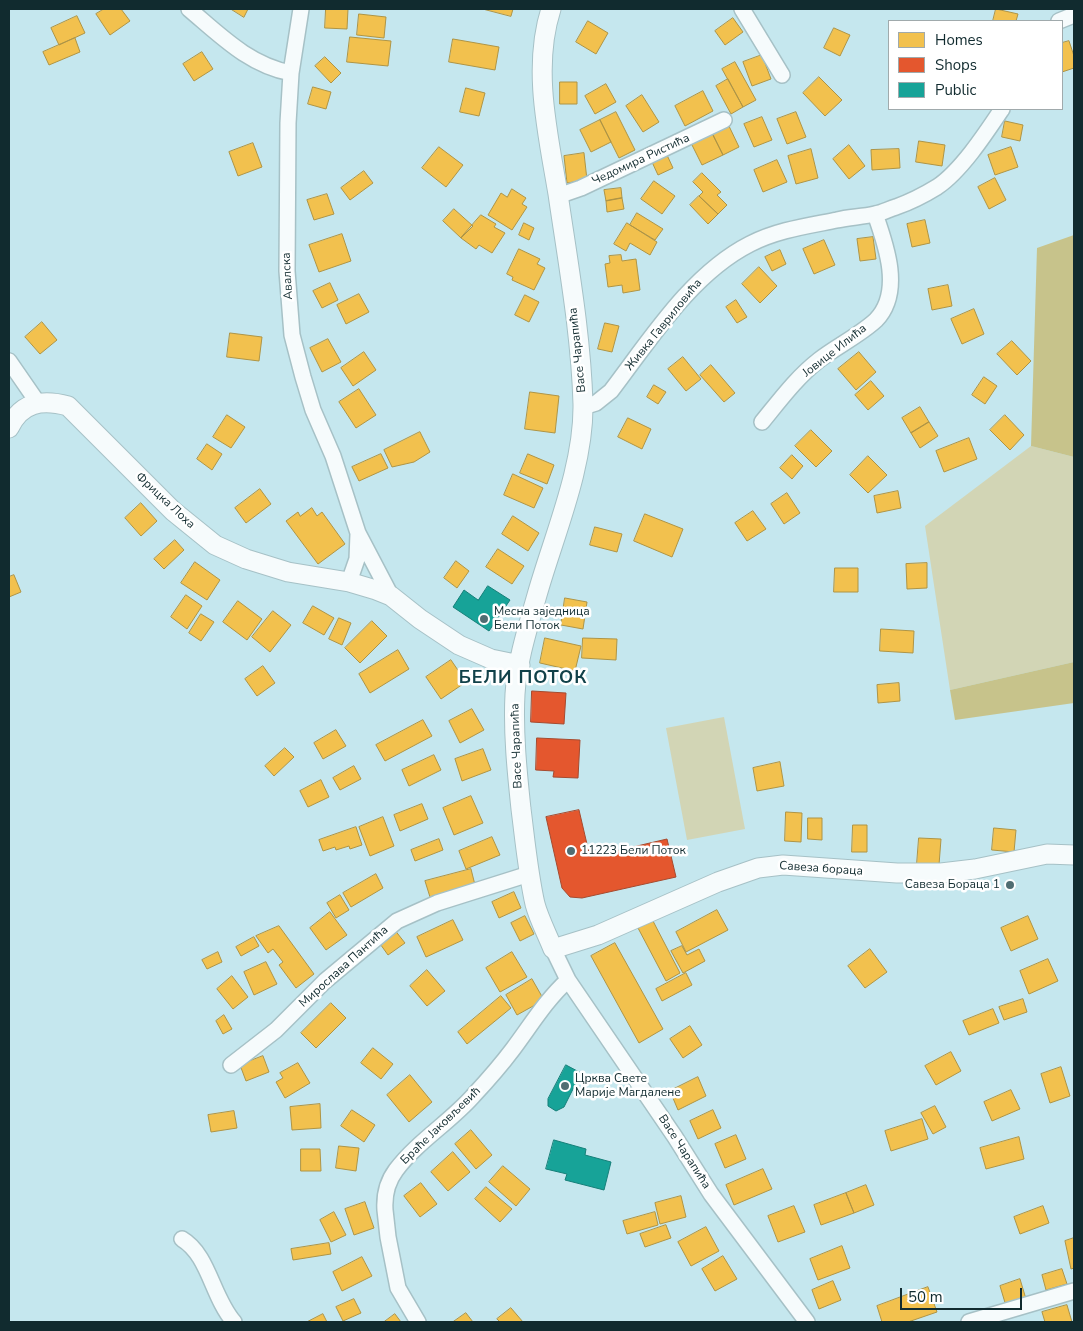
<!DOCTYPE html>
<html>
<head>
<meta charset="utf-8">
<style>
	body { margin:0 }
	#map { position:relative; width:1083px; height:1331px; overflow:hidden; background:#c5e7ee; font-family:"Nunito Sans",sans-serif }
	canvas { display:block }
	.frame { position:absolute; inset:0; border:10px solid #112b2f; pointer-events:none }
	.legend { position:absolute; left:888px; top:20px; width:175px; height:90px; box-sizing:border-box; background:#fff; border:1px solid #a0aaac; margin:0; padding:6px 9px; list-style:none; font-size:15px; color:#112b2f }
	.legend li { display:flex; align-items:center; gap:10px; height:25px }
	.legend b { width:25px; border:1px solid #a0aaac }
	.scale { position:absolute; left:900px; top:1288px; width:122px; height:22px; box-sizing:border-box; border:2px solid #112b2f; border-top:0; padding-left:6px; font-size:15px; line-height:18px; white-space:nowrap; color:#112b2f; -webkit-text-stroke:4px #fff; paint-order:stroke }
</style>
</head>
<body>
<div id="map">
<canvas width="1083" height="1331"></canvas>
<div class="frame"></div>
<ul class="legend">
<li><b style="height:14px;background:#f2c14e"></b>Homes</li>
<li><b style="height:14px;background:#e4572e"></b>Shops</li>
<li><b style="height:14px;background:#17a398"></b>Public</li>
</ul>
<div class="scale">50 m</div>
</div>
<script>
const c = document.querySelector('canvas').getContext('2d');
c.lineJoin = 'round';
function fill(path, color) { c.fillStyle = color; c.fill(path, 'evenodd'); }
function stroke(path, color, width, dash) { c.strokeStyle = color; c.lineWidth = width; c.lineCap = dash ? 'butt' : 'round'; c.setLineDash(dash || []); c.stroke(path); }
function write(font, color, halo, rows, align = 'center') {
  c.font = font + ' "Nunito Sans",sans-serif'; c.lineWidth = 5; c.setLineDash([]); c.textBaseline = 'middle'; c.strokeStyle = halo; c.fillStyle = color; for (const [text, x, y, turn = 0] of rows) {
    c.save(); c.translate(x, y); c.rotate((+turn || 0) * Math.PI / 180); c.textAlign = isNaN(turn) ? turn : align; if (halo) c.strokeText(text, 0, 0); c.fillText(text, 0, 0); c.restore();
  }
}
fill(new Path2D(`
	M1031,446L1074,457V662L950,690L925,526Z
	M724,717L745,829L687,840L666,728Z`), '#d2d5b5');
fill(new Path2D(`
	M1074,235V457L1031,446L1037,248Z
	M1074,662V703L955,720L950,690Z`), '#c7c38b');
const homes = new Path2D(`
	M104,9H121L130,21L110,35L96,14Z
	M231,9H248L244,17Z
	M326,9H348L347,29L325,28Z
	M483,9H513L511,16Z
	M996,9L1018,14L1016,21H993Z
	M359,14L386,17L384,38L357,35Z
	M77,16L85,33L59,45L51,28Z
	M733,18L743,32L725,45L715,31Z
	M588,21L608,33L596,54L576,42Z
	M834,28L850,35L840,56L824,48Z
	M350,37L391,41L388,66L347,62Z
	M75,38L80,52L49,65L43,52Z
	M453,39L499,47L495,70L449,62Z
	M1069,41L1074,56V68L1062,72V43Z
	M202,52L213,69L194,81L183,64Z
	M762,55L771,79L752,86L743,62Z
	M325,57L341,73L331,83L315,66Z
	M735,62L756,100L743,107L722,69Z
	M819,77L842,100L825,116L803,93Z
	M728,79L743,107L731,114L716,86Z
	M560,82H577V104H560Z
	M606,84L616,102L595,114L585,96Z
	M313,87L331,92L326,109L308,104Z
	M466,88L485,93L479,116L460,112Z
	M703,91L713,111L685,126L675,106Z
	M642,95L659,122L643,132L626,106Z
	M616,112L635,150L619,158L600,120Z
	M796,112L806,137L787,144L777,119Z
	M762,117L772,140L754,147L744,124Z
	M600,120L611,142L591,152L580,130Z
	M1005,121L1023,125L1020,141L1002,137Z
	M728,124L739,147L723,155L712,133Z
	M712,133L723,155L702,165L691,143Z
	M919,141L945,145L942,166L916,162Z
	M253,143L262,167L238,176L229,152Z
	M849,145L865,166L849,179L833,159Z
	M439,147L463,165L446,187L422,168Z
	M1011,147L1018,167L995,175L988,155Z
	M811,149L818,178L796,184L788,156Z
	M899,149L900,168L872,170L871,150Z
	M584,153L587,180L567,183L564,156Z
	M667,155L673,168L658,175L652,162Z
	M777,160L787,182L763,192L754,170Z
	M364,171L373,183L350,200L341,188Z
	M702,173L721,192L717,195L727,205L718,214L699,196L703,192L693,182Z
	M995,178L1006,200L989,209L978,187Z
	M654,181L675,196L662,214L641,199Z
	M621,188L622,198L606,201L604,190Z
	M512,189L526,198L522,204L527,207L512,230L488,215L501,193L507,197Z
	M327,194L334,214L314,220L307,200Z
	M699,196L718,214L708,224L690,205Z
	M622,198L624,209L607,212L606,201Z
	M454,209L473,226L461,238L443,221Z
	M637,213L663,229L655,240L630,225Z
	M481,215L496,224L494,227L505,233L492,253L479,245L476,249L461,238Z
	M925,220L930,243L912,247L907,224Z
	M524,223L534,228L529,240L519,235Z
	M627,223L657,242L650,255L630,243L626,251L614,244Z
	M342,234L351,261L319,272L309,245Z
	M873,237L876,259L860,261L857,239Z
	M824,240L835,265L814,274L803,249Z
	M519,249L540,259L537,264L545,268L534,290L512,280L513,277L507,274Z
	M780,250L786,264L772,271L765,257Z
	M621,255L622,261L636,259L640,290L623,293L622,285L608,287L605,264L610,263L609,256Z
	M759,267L777,286L760,303L742,284Z
	M330,283L338,300L322,308L313,291Z
	M948,285L952,306L932,310L928,289Z
	M359,294L369,312L346,324L337,305Z
	M525,295L539,302L529,322L515,315Z
	M736,300L747,317L737,323L726,307Z
	M974,309L984,334L962,344L951,319Z
	M42,322L57,340L40,354L25,337Z
	M605,323L619,326L612,352L598,349Z
	M230,333L262,337L259,361L227,357Z
	M328,339L341,362L322,372L310,348Z
	M1012,341L1031,361L1017,375L997,354Z
	M364,352L376,370L353,386L341,368Z
	M859,352L876,372L856,390L838,369Z
	M683,357L701,379L686,391L668,369Z
	M711,365L735,393L724,402L700,375Z
	M984,377L997,386L985,404L972,395Z
	M871,381L884,396L868,410L855,395Z
	M654,385L666,392L658,404L647,397Z
	M359,389L376,415L356,428L339,402Z
	M530,392L559,396L555,433L525,429Z
	M920,407L929,422L911,433L902,418Z
	M227,415L245,427L231,448L213,437Z
	M1005,415L1024,435L1010,450L990,430Z
	M628,418L651,429L642,449L618,437Z
	M929,422L938,436L920,448L911,433Z
	M811,430L832,451L816,467L795,446Z
	M420,432L430,452L414,462L392,467L384,450Z
	M969,438L977,459L944,472L936,451Z
	M207,444L222,454L212,470L197,459Z
	M381,454L388,468L359,481L352,467Z
	M528,454L554,465L547,484L520,473Z
	M792,455L803,466L792,479L780,468Z
	M868,456L887,475L868,493L850,475Z
	M513,474L543,488L534,508L504,495Z
	M260,489L271,504L246,523L235,508Z
	M898,491L901,508L877,513L874,496Z
	M787,493L800,513L784,524L771,504Z
	M141,503L157,521L141,536L125,518Z
	M312,508L317,516L322,512L345,544L318,564L286,521L298,512L300,516Z
	M753,511L766,529L747,541L735,523Z
	M645,514L683,529L672,557L634,541Z
	M513,516L539,533L528,551L502,534Z
	M595,527L622,534L617,552L590,545Z
	M175,540L184,550L164,569L154,559Z
	M498,549L524,566L512,584L486,567Z
	M456,561L469,571L457,588L444,578Z
	M195,562L220,580L207,600L181,583Z
	M927,563V588L907,589L906,564Z
	M835,568H858V592H834Z
	M14,575L21,592L9,597V577Z
	M186,595L202,606L187,629L171,617Z
	M565,598L587,602L583,629L561,625Z
	M238,601L262,619L247,640L223,622Z
	M313,606L334,618L324,635L303,623Z
	M273,611L291,625L270,652L252,637Z
	M201,614L214,622L201,641L189,633Z
	M339,618L351,623L342,645L329,639Z
	M372,621L387,636L360,663L345,648Z
	M881,629L914,631L913,653L880,651Z
	M545,638L581,646L575,671L540,663Z
	M583,638L617,639L616,660L582,658Z
	M398,650L409,669L370,693L359,674Z
	M451,660L466,682L441,699L426,677Z
	M263,666L275,683L257,696L245,679Z
	M899,683L900,701L878,703L877,685Z
	M472,709L484,730L460,743L449,721Z
	M423,720L432,736L385,761L376,745Z
	M336,730L346,746L323,759L314,743Z
	M285,748L294,757L274,776L265,766Z
	M483,749L491,770L462,781L455,759Z
	M434,755L441,770L409,786L402,770Z
	M780,762L784,786L757,791L753,768Z
	M354,766L361,779L340,790L333,778Z
	M321,780L329,797L308,807L300,791Z
	M471,796L483,823L454,835L443,808Z
	M422,804L428,819L400,831L394,815Z
	M786,812L802,813L801,842L785,841Z
	M383,817L394,846L370,856L359,827Z
	M808,818H822V840L808,839Z
	M853,825H867V852H852Z
	M356,827L362,845L350,849L349,846L336,850L335,847L323,851L319,840Z
	M994,828L1016,830L1014,852L992,850Z
	M492,837L500,855L466,869L459,851Z
	M919,838L941,839L939,865L917,864Z
	M439,839L443,850L415,861L411,850Z
	M471,869L475,885L430,897L425,881Z
	M376,874L383,888L351,907L343,893Z
	M514,892L521,908L499,918L492,902Z
	M340,895L349,910L336,918L327,903Z
	M717,910L728,930L686,952L676,932Z
	M330,912L347,935L326,950L310,928Z
	M525,916L534,934L520,941L511,923Z
	M1028,916L1038,939L1011,951L1001,928Z
	M453,920L463,940L426,957L417,937Z
	M653,921L680,973L666,981L638,928Z
	M279,926L314,974L296,988L279,965L283,962L273,949L268,953L256,936Z
	M394,929L405,943L388,955L378,941Z
	M254,937L259,946L241,956L236,947Z
	M615,943L663,1029L639,1043L591,956Z
	M682,946L687,955L699,949L705,961L683,973L671,951Z
	M870,949L887,972L865,988L848,966Z
	M218,952L222,962L207,969L202,960Z
	M512,952L527,977L500,992L486,968Z
	M1048,959L1058,981L1029,994L1020,971Z
	M266,962L277,984L254,995L244,972Z
	M427,970L445,991L427,1006L410,986Z
	M686,973L692,985L662,1001L656,989Z
	M232,976L248,997L233,1009L217,989Z
	M532,979L544,1000L517,1015L506,995Z
	M501,996L511,1008L467,1044L458,1032Z
	M1023,999L1027,1012L1004,1020L999,1007Z
	M331,1003L346,1018L316,1048L301,1033Z
	M993,1009L999,1023L969,1035L963,1021Z
	M224,1015L232,1029L223,1034L216,1021Z
	M690,1026L702,1045L683,1058L670,1039Z
	M373,1048L393,1064L381,1079L361,1063Z
	M951,1052L961,1071L936,1085L925,1066Z
	M263,1056L269,1072L246,1081L240,1065Z
	M298,1063L310,1083L285,1098L276,1082L283,1078L280,1073Z
	M1061,1067L1070,1096L1050,1103L1041,1074Z
	M410,1075L432,1102L409,1122L387,1095Z
	M698,1077L706,1096L678,1110L670,1091Z
	M1011,1090L1020,1109L992,1121L984,1102Z
	M320,1104L321,1128L292,1130L290,1107Z
	M935,1106L946,1127L933,1134L921,1113Z
	M352,1110L375,1125L364,1142L341,1126Z
	M713,1110L721,1128L698,1139L690,1121Z
	M234,1111L237,1128L211,1132L208,1115Z
	M922,1119L928,1139L891,1151L885,1131Z
	M471,1130L492,1155L476,1169L455,1144Z
	M736,1135L746,1159L725,1168L715,1144Z
	M1019,1137L1024,1159L986,1169L980,1148Z
	M339,1146L359,1148L356,1171L336,1168Z
	M301,1149H320L321,1171H301Z
	M453,1152L470,1172L448,1191L431,1172Z
	M503,1166L530,1189L516,1206L489,1182Z
	M763,1169L772,1189L734,1205L726,1185Z
	M421,1183L437,1204L420,1217L404,1196Z
	M866,1185L874,1205L854,1213L846,1193Z
	M486,1187L512,1209L500,1222L475,1199Z
	M846,1193L854,1213L821,1225L814,1205Z
	M681,1196L686,1217L660,1224L655,1203Z
	M365,1202L374,1228L354,1235L345,1209Z
	M794,1206L805,1232L778,1242L768,1216Z
	M1043,1206L1049,1223L1020,1234L1014,1217Z
	M334,1212L346,1235L331,1242L320,1220Z
	M655,1212L658,1225L627,1234L623,1221Z
	M666,1225L671,1238L645,1247L640,1234Z
	M706,1227L719,1251L691,1266L678,1242Z
	M1074,1238V1268L1071,1269L1065,1241Z
	M329,1243L331,1254L293,1260L291,1249Z
	M842,1246L850,1268L818,1280L810,1259Z
	M723,1256L737,1279L715,1291L702,1269Z
	M362,1257L372,1276L342,1291L333,1272Z
	M1062,1269L1067,1284L1046,1290L1042,1275Z
	M1020,1279L1026,1299L1006,1306L1000,1286Z
	M833,1281L841,1300L819,1309L812,1290Z
	M928,1287L937,1312L908,1322H882L877,1306Z
	M354,1299L361,1313L343,1321L336,1307Z
	M1067,1305L1072,1322H1045L1042,1312Z
	M511,1308L523,1322H500L497,1319Z
	M466,1313L473,1322H453Z
	M323,1314L327,1322H307Z
	M395,1314L401,1322H384Z`);
fill(homes, '#f2c14e');
stroke(homes, '#ae9445', 1);
const shops = new Path2D(`
	M532,691L566,693L564,724L531,722Z
	M537,738L580,740L578,778L553,777L554,771L536,770Z
	M579,810L590,857L667,839L676,877L582,898L570,897L562,888L546,817Z`);
fill(shops, '#e4572e');
stroke(shops, '#a54a2e', 1);
const public = new Path2D(`
	M488,586L510,600L489,631L453,607L464,590L478,600Z
	M566,1065L581,1073L564,1107L556,1111L548,1106V1099Z
	M554,1140L586,1149L585,1155L611,1162L604,1190L565,1180L567,1174L546,1169Z`);
fill(public, '#17a398');
stroke(public, '#157f78', 1);
const minor = new Path2D(`
	M189,9C221,36 249,65 291,73
	M301,9L291,73L288,123L287,271L292,335L303,377L313,410L333,456L358,533L391,596
	M742,9L782,75
	M1059,21L1074,15
	M558,196L581,188L724,120
	M9,361L38,403
	M583,407L596,403L611,391C650,340 691,274 750,244C777,230 807,226 837,220C849,217 862,217 875,214C882,213 889,209 896,207C910,202 924,195 937,187C961,171 986,133 1002,109
	M762,422C780,400 797,377 819,360C837,346 860,335 876,320C903,292 886,245 875,214
	M349,582L357,559L358,534
	M553,949L568,980L675,1137L711,1194L807,1322
	M231,1065L276,1030L325,981L397,921L437,903L529,874
	M182,1239C209,1255 212,1297 234,1322
	M418,1322L398,1288L388,1237L385,1210C384,1195 387,1182 396,1170C417,1142 450,1122 473,1096C487,1081 501,1065 513,1049C531,1025 546,1000 568,980
	M969,1322L1074,1291`);
const tertiary = new Path2D(`
	M551,9C532,68 548,134 558,194C568,263 581,334 583,404C584,467 554,535 537,595C528,627 517,661 515,694C513,732 517,771 521,809C525,840 528,873 535,904C539,919 547,934 553,949L598,935L718,882L758,868L783,865L897,873H941L975,869L1047,854L1074,855
	M9,428C21,402 42,399 68,406L173,511L215,545L246,559L288,572L349,582L376,590L391,596L420,619L459,645L491,659L520,665`);
stroke(minor, '#a6c1c6', 18);
stroke(tertiary, '#a6c1c6', 21);
stroke(minor, '#f6fbfc', 15);
stroke(tertiary, '#f6fbfc', 19);
for (const [x, y, r, color] of [
	[484,619,5,"#506d72"],
	[571,851,5,"#506d72"],
	[1010,885,5,"#506d72"],
	[565,1086,5,"#506d72"]
]) { const dot = new Path2D(); dot.arc(x, y, r, 0, 2 * Math.PI); c.fillStyle = color; c.fill(dot); stroke(dot, '#fff', 2); }
write('12px', '#112b2f', '#fff', [
	["Чедомира Ристића",641,160,-25],
	["Авалска",288,276,-93],
	["Живка Гавриловића",664,325,-51],
	["Васе Чарапића",578,350,-96],
	["Јовице Илића",835,351,-38],
	["Фрицка Лоха",165,501,43],
	["Васе Чарапића",517,746,-92],
	["Савеза бораца",821,869,4],
	["Мирослава Пантића",344,967,-42],
	["Браће Јаковљевић",441,1126,-44],
	["Васе Чарапића",684,1152,57]
]);
write('12px', '#112b2f', '#fff', [
	["Месна заједница",494,612],
	["Бели Поток",494,626],
	["11223 Бели Поток",581,851],
	["Савеза Бораца 1",1000,885,"right"],
	["Црква Свете",575,1079],
	["Марије Магдалене",575,1093]
], 'left');
c.letterSpacing = '1px';
write('bold 18px', '#114149', '#fff', [
	["БЕЛИ ПОТОК",523,679]
]);
c.letterSpacing = '0px';
</script>
</body>
</html>
